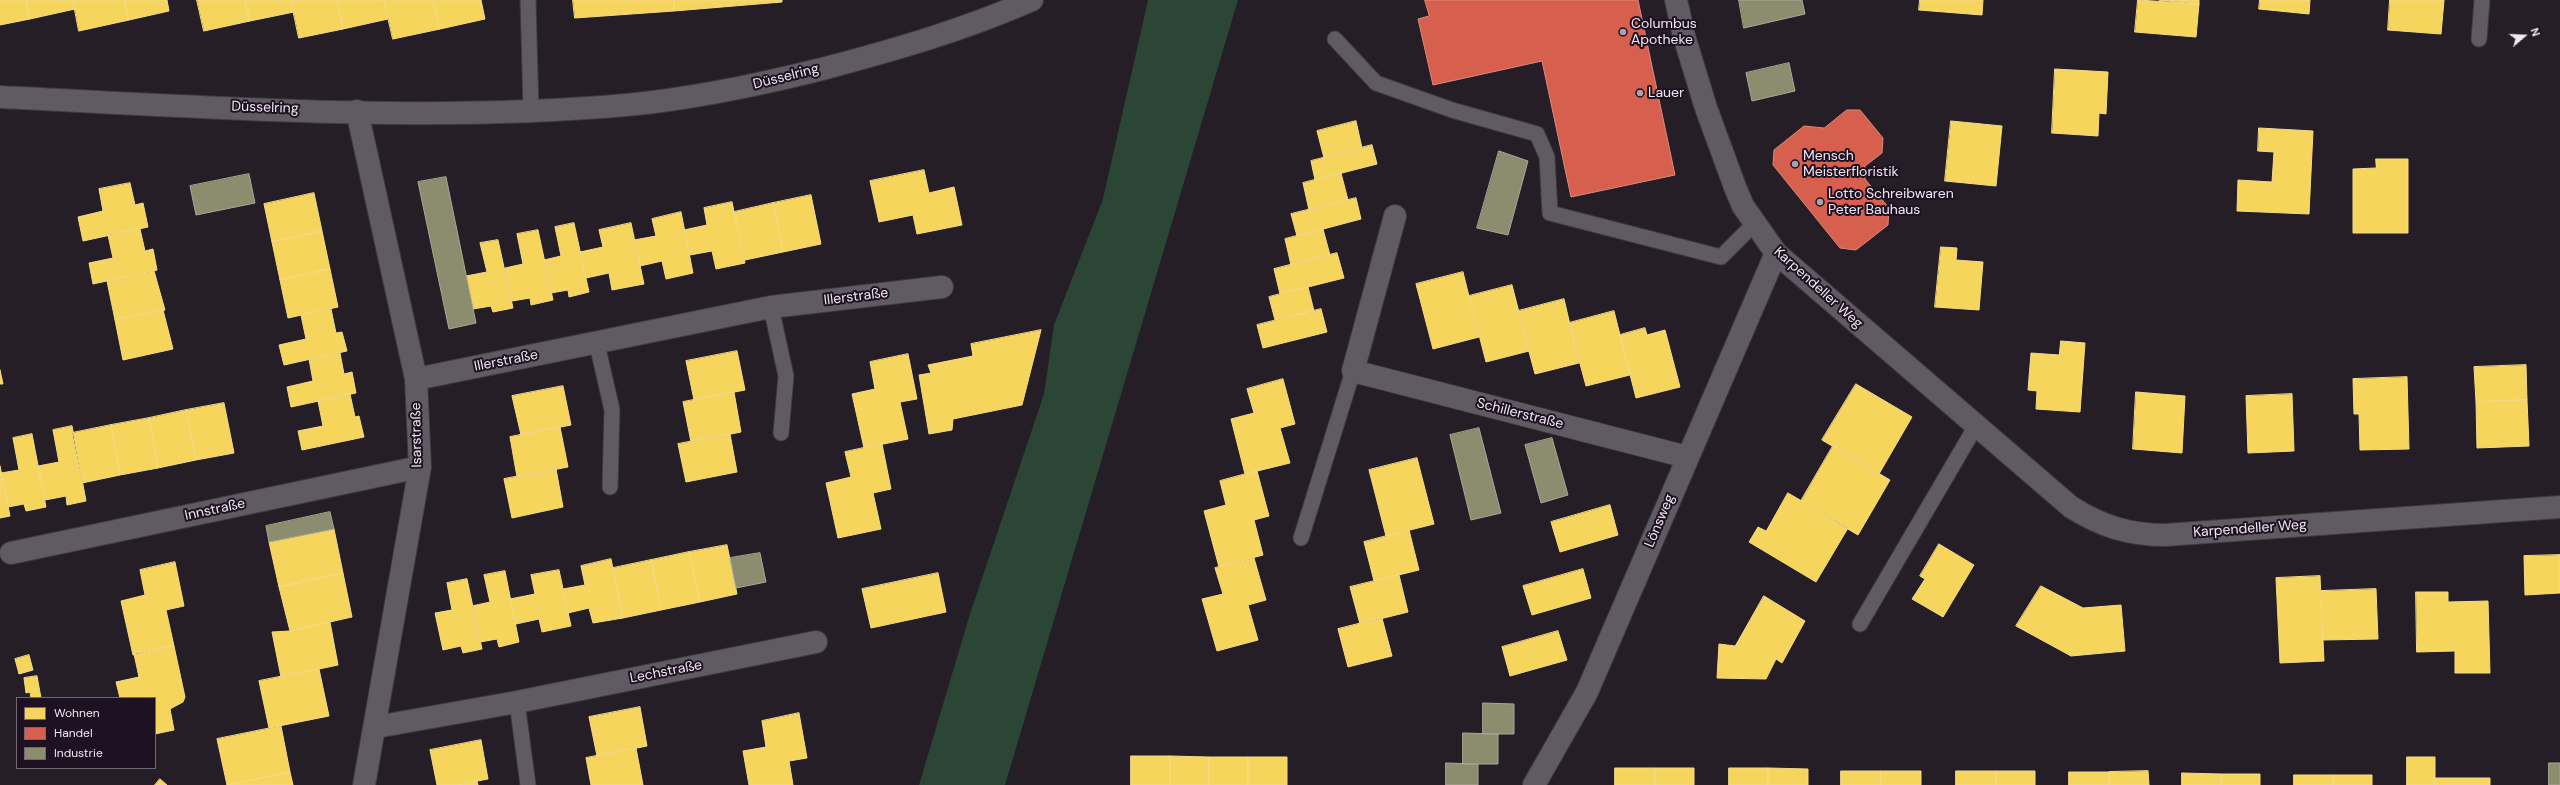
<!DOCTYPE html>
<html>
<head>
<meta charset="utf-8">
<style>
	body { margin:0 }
	#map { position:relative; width:2560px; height:785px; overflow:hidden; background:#251e26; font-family:"DM Sans",sans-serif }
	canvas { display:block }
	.legend { position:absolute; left:16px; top:697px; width:140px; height:72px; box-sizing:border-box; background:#1e1121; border:1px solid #726775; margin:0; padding:5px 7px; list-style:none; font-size:12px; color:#f0e7f2 }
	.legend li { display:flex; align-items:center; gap:8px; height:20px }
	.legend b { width:20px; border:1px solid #726775 }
	.north { position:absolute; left:2504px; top:16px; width:40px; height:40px; -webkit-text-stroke:3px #1e1121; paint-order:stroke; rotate:71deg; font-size:11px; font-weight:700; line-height:16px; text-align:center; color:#f0e7f2 }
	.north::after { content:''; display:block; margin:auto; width:14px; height:18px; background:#f0e7f2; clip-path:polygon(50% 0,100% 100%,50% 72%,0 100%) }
</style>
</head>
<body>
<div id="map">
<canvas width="2560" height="785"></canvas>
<ul class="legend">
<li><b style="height:11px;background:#f6d55c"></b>Wohnen</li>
<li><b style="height:11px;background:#d6604d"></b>Handel</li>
<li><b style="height:11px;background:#8c8c6e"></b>Industrie</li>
</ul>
<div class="north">N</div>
</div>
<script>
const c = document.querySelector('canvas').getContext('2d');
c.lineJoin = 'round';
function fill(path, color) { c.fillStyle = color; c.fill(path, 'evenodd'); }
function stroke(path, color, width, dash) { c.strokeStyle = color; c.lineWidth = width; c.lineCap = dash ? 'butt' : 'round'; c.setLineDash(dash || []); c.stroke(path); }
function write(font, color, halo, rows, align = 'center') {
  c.font = font + ' "DM Sans",sans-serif'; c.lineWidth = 4; c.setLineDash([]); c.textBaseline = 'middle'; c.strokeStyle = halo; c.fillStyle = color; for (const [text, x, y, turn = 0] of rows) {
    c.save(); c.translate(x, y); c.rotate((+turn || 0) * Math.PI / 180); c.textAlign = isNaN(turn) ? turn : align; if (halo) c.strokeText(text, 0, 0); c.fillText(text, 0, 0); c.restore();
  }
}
fill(new Path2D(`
	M1148,0H1238L1005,785H919L970,614L1044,394L1054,325L1103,199Z`), '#2b4635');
const homes = new Path2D(`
	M0,0H26L30,19L0,25Z
	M26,0H73L75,9L30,19Z
	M73,0H124L129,20L79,31Z
	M124,0H167L169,11L129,20Z
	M197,0H245L250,21L204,31Z
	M245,0H291L294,12L250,21Z
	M291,0H337L343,29L299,38Z
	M337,0H384L388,19L343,29Z
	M384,0H433L440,29L393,39Z
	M433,0H481L485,19L440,29Z
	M573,0H674V11L575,18Z
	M674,0H782V2L674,11Z
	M1920,0H1983L1982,15L1919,10Z
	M2138,0L2199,4L2196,37L2135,32Z
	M2159,0H2199V4Z
	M2260,0H2310L2309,14L2259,9Z
	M2390,0H2444L2441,34L2388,30Z
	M2055,69L2108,72L2106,114L2099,113L2098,136L2052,133Z
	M1356,121L1362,148L1324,158L1317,131Z
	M1951,121L2002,126L1996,186L1945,181Z
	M2259,128L2313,131L2309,214L2237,211L2238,180L2272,182L2274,152L2258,151Z
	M1372,145L1377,164L1315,180L1311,161Z
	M2376,159H2408V233H2353V169L2376,168Z
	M924,170L929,193L954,187L962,225L917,234L913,215L879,222L870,181Z
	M1341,173L1348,200L1309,210L1303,183Z
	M130,183L135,205L143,203L148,227L83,241L78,217L103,211L99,189Z
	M314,193L322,231L272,242L264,204Z
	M811,195L821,244L783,252L773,203Z
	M1356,198L1361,219L1297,236L1291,214Z
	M732,202L745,263L716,269L712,251L690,255L684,230L707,225L704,208Z
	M773,203L783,252L745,260L734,212Z
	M681,212L693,273L666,279L662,261L640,266L634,240L656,236L652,219Z
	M574,223L589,292L569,297L568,290L551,293L544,260L561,256L555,227Z
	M631,223L644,284L612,290L609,273L586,278L580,252L603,247L599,230Z
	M140,229L145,251L153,249L157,270L93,284L89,263L113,258L108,235Z
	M1323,229L1330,255L1291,265L1285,239Z
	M538,230L553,300L531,305L530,298L512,301L505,268L523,264L517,234Z
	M322,231L330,269L280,280L272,242Z
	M498,240L513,308L493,312L491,306L473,309L466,276L487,272L480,243Z
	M1941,247L1957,248L1956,260L1983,262L1979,310L1935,307Z
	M1337,253L1344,278L1280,294L1274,269Z
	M330,269L338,307L288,318L280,280Z
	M154,271L165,310L115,320L107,281Z
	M1463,272L1479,337L1433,349L1416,284Z
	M1512,285L1529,351L1486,362L1469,296Z
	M1308,287L1314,311L1275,320L1269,297Z
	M1564,299L1579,363L1535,374L1518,311Z
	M331,309L336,333L342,332L347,351L284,365L279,345L306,339L301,315Z
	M1321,309L1327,332L1263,348L1257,325Z
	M163,310L173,349L123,360L115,320Z
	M1614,311L1630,375L1586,386L1569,323Z
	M1645,328L1647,335L1665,330L1680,387L1636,398L1620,335Z
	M1041,330L1022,405L953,419L952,430L929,434L919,375L931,373L928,365L973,356L971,344Z
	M2061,341L2085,343L2080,412L2036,409L2037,391L2028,390L2031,353L2059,355Z
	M737,351L745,390L694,400L686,361Z
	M340,353L344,374L352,372L356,393L291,407L287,387L313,381L309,359Z
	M908,354L917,399L900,402L908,439L864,448L852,394L875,389L870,362Z
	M2526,365L2527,400L2476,402L2474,367Z
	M0,370L3,384H0Z
	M2407,377L2409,449L2360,450L2359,414H2354L2353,379Z
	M1283,379L1295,424L1280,428L1290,463L1245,474L1231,419L1254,413L1247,389Z
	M1856,384L1912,417L1879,474L1822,440Z
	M563,386L571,425L521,435L512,396Z
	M734,392L741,432L691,442L683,402Z
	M2136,392L2185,396L2182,453L2133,449Z
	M350,394L355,417L359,416L364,437L302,450L298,431L323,426L318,401Z
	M2292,394L2294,451L2248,453L2246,396Z
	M2527,400L2529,446L2477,448L2476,402Z
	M224,403L234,453L196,460L186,410Z
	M186,410L196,460L158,468L149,418Z
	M149,418L158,468L120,475L111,425Z
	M111,425L120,475L82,483L72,433Z
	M72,426L86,501L67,505L66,496L45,500L38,466L59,462L53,430Z
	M560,427L568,467L517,477L510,437Z
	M32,434L46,507L26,511L24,504L8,507L1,473L19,470L13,438Z
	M730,434L737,472L686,482L678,444Z
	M882,444L891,489L873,493L881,529L838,538L826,483L851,477L845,452Z
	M1833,446L1890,480L1858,535L1801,501Z
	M1417,458L1434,524L1386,536L1369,470Z
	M0,466L10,516L0,518Z
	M556,469L563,507L512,518L504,479Z
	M1257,471L1269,516L1254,520L1263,555L1219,567L1204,511L1226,505L1220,481Z
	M1788,493L1848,528L1816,582L1749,542L1758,527L1766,531Z
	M1610,505L1618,535L1560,552L1551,522Z
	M334,529L343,573L279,587L269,542Z
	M1409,530L1419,570L1374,581L1364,542Z
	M1939,544L1974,565L1943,617L1912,599L1925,579L1920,576Z
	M727,545L737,594L700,602L689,552Z
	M689,552L700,602L661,610L651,560Z
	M2560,555V593L2525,595L2524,556Z
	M1254,558L1266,600L1248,605L1258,640L1217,651L1202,599L1223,594L1215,568Z
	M611,559L623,618L593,623L589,608L568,613L563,589L585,585L581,566Z
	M651,560L661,610L623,618L613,568Z
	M175,562L184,606L166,610L174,646L133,655L121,601L145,595L140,570Z
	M1583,569L1591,598L1532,615L1523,586Z
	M559,570L571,626L542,632L539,619L516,624L510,599L535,594L531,575Z
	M505,571L519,642L499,647L497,639L480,642L472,606L490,602L484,575Z
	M343,573L352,617L290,631L279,587Z
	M938,573L946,612L871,628L862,589Z
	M1399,575L1408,612L1360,624L1350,587Z
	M2320,576L2324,661L2280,663L2276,578Z
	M467,579L482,649L463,653L461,646L443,650L435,613L452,610L447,583Z
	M2041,586L2083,608L2121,605L2125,651L2071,656L2016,626Z
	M2376,589L2378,639L2323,640L2321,591Z
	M2416,592H2448V602L2488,601L2490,673H2455V651L2417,652Z
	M1764,596L1805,621L1782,663L1776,659L1766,679L1717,678L1719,644L1735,646Z
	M1382,618L1392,656L1348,667L1338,629Z
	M330,622L338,665L281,677L272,632L290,631Z
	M1558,631L1567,660L1510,676L1502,647Z
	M174,646L185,697L183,702L170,709L174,730L155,734V698H120L116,682L139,677L134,654Z
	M29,655L33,670L19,674L15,659Z
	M319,669L329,716L269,728L259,681Z
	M37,676L41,698H31L30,692L26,693L24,678Z
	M640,707L647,746L597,756L589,717Z
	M799,713L807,758L789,761L793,785H749L743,751L766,747L762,721Z
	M281,726L290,772L227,785L217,739Z
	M481,740L488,779L457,785H437L430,750Z
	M636,748L643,785H591L586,758Z
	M1131,756H1170V785H1131Z
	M1170,756L1209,757V785H1170Z
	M1209,757H1248V785H1209Z
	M1248,757H1287V785H1248Z
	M2407,757H2435V785H2407Z
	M1615,768H1655V785H1615Z
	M1655,768H1694V785H1655Z
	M1729,768H1768V785H1729Z
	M1768,768L1808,769V785H1768Z
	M1841,771H1881V785H1841Z
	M1881,771H1921V785H1881Z
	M1956,771H1996V785H1956Z
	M1996,771H2035V785H1996Z
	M2148,771L2149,785H2109V772Z
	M290,772L293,785H227Z
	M2069,772H2109V785H2069Z
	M2182,773L2221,774V785H2182Z
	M2221,774H2260V785H2221Z
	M2294,775H2333V785H2294Z
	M2333,775H2372V785H2333Z
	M2435,778H2490V785H2435Z
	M160,779L167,785H155Z
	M477,781L478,785H457Z`);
fill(homes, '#f6d55c');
stroke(homes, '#f4da89', 1);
const shops = new Path2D(`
	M1425,0H1638L1675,175L1571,197L1542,61L1433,85L1418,19L1429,16Z
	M1847,110H1860L1883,138L1882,153L1865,166V179L1889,208L1888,225L1856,250L1840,248L1773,165L1774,150L1804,126L1824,128Z`);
fill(shops, '#d6604d');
stroke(shops, '#de887e', 1);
const industry = new Path2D(`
	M1739,0H1802L1805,14L1744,28Z
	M1789,63L1795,91L1752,101L1746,73Z
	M1499,151L1528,161L1508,235L1477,228Z
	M249,174L255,203L196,215L190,186Z
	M446,177L476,323L449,329L418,182Z
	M1479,428L1501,513L1471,520L1450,435Z
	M1552,438L1568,495L1541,503L1525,445Z
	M330,512L334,529L269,542L266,526Z
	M760,553L766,582L736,588L730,558Z
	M1483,703L1514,704V734H1483Z
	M1463,733L1498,734V764H1463Z
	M1446,763L1478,764V785H1446Z
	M2549,763H2560V785H2549Z`);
fill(industry, '#8c8c6e');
stroke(industry, '#aaa796', 1);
const service = new Path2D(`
	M528,0L531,110
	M1335,39L1376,83L1452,110L1537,134L1547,157L1550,213L1721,257L1754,224
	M2479,39L2482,0
	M771,307L786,376L781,433
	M597,344L612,410L610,487
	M1301,538L1353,371
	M1860,624L1977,424
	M517,702L528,785`);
const minor = new Path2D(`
	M1676,0L1684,36L1706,108L1735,187L1743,206L1776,253L2071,507C2101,526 2129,535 2165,535L2560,507
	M357,111L416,379L420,467L364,785
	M1395,216L1353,371L1687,457
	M416,379L771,307L942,287
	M11,553L420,467
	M376,727L517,702L816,642
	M1534,785L1587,692L1776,253`);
const tertiary = new Path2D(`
	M0,97C206,107 420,123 626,105C692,99 758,85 822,69C894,50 964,30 1032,0`);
stroke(service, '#3f3940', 17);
stroke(minor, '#3f3940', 24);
stroke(tertiary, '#3f3940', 24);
stroke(service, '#605a62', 15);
stroke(minor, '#605a62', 22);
stroke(tertiary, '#605a62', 22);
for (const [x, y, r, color] of [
	[1623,32,4,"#a9a1ab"],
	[1640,93,4,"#a9a1ab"],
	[1795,164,4,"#a9a1ab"],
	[1820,202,4,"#a9a1ab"]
]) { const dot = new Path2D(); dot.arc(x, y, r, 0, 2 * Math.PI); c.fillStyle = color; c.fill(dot); stroke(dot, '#1e1121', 1.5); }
write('14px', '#f0e7f2', '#1e1121', [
	["Columbus",1631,24],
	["Apotheke",1631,40],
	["Lauer",1648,93],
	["Mensch",1803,156],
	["Meisterfloristik",1803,172],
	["Lotto Schreibwaren",1828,194],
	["Peter Bauhaus",1828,210]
], 'left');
write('14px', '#f0e7f2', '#1e1121', [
	["Düsselring",786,77,-14],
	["Düsselring",265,108,2],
	["Karpendeller Weg",1818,288,42],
	["Illerstraße",856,297,-7],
	["Illerstraße",506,361,-11],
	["Schillerstraße",1520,414,14],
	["Isarstraße",417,435,-91],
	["Innstraße",215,510,-12],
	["Lönsweg",1660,521,-67],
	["Karpendeller Weg",2250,529,-4],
	["Lechstraße",666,672,-11]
]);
</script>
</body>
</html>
